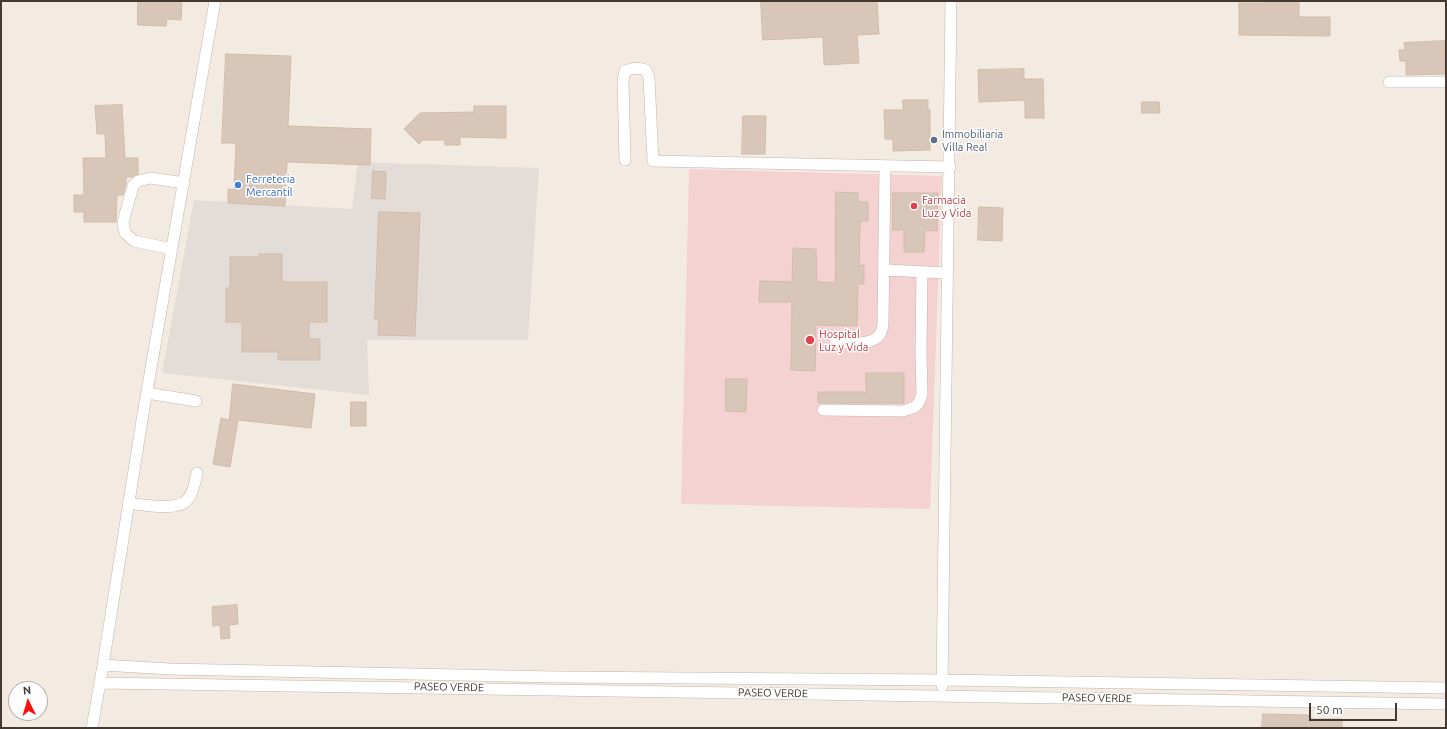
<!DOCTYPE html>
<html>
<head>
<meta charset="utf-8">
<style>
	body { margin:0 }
	#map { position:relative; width:1447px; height:729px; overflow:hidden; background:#f3ebe1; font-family:Ubuntu,sans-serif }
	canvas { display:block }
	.frame { position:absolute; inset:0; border:2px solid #443a31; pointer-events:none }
	.north { position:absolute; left:8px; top:681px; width:40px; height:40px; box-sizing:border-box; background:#fff; border:1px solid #b4b0ad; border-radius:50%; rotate:355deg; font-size:11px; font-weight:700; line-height:16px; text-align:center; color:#443a31 }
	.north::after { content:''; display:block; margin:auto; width:14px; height:18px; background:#ff0f0c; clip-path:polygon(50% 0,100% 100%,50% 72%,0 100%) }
	.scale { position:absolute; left:1309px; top:703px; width:88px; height:18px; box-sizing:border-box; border:2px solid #443a31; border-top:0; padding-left:5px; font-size:12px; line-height:14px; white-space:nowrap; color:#443a31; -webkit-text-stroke:3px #fff; paint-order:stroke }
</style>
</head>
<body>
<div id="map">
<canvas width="1447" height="729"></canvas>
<div class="frame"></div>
<div class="north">N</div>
<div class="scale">50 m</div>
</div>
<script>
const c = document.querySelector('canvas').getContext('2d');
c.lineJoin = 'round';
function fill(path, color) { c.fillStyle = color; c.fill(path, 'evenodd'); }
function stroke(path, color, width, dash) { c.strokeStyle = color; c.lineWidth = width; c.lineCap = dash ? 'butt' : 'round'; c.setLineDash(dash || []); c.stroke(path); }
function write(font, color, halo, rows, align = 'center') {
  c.font = font + ' Ubuntu,sans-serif'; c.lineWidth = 3; c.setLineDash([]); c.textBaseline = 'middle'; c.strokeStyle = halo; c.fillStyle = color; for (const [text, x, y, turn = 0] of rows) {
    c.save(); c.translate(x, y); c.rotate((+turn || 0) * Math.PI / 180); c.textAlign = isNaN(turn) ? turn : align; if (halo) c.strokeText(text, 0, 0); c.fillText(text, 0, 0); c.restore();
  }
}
fill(new Path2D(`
	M358,162L539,168L528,340H367L369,395L162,373L194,200L352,209Z`), '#e4dcd7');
fill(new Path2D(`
	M689,169L942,176L930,509L681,504Z`), '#f5d2d2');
const building = new Path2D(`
	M138,1H181V3H182L181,20L167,19L166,26L138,25Z
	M761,1H877L879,34L857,35L859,63L824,65L823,37L763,40Z
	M1265,1H1299V17H1330V36L1239,35V3H1265Z
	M1446,41V74L1406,75V61H1400L1399,50H1405L1404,43Z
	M226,54L291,56L288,126L371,129L370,165L287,162L285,206L228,203V189L234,190L236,143H222Z
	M1024,69V79H1043L1044,118H1025V100L979,102L978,70Z
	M903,100H928V110H930V150L893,151V139H885L884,110H903Z
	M1142,102H1159L1160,113H1142Z
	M122,105L125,158H138V174L132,177H126V184L123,195H117L116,222H84V212H74V195H84L83,158H106L105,134H97L95,106Z
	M474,106H506V138L460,137V145H445V140H423L419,144L404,129L420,113L474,112Z
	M743,116H766L765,154H742Z
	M373,171L386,172L385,199L372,198Z
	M836,192L858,193V202H868V221H860L859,266L864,265V284H858L857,326L816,325L815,371L791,370L792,302H759L760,281L792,282L793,248L816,249L817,282L835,283Z
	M893,193H938L937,231L925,230L924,252H904V230H893Z
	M979,207L1003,208L1002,241L978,240Z
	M379,212L420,213L415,336L378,335L379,319H375Z
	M259,254H282V282H327V322H309V339H320V360H278V352H242V322H226V288H230V257H259Z
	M866,373H904V403H818V392H866Z
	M726,379H747L746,412L726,411Z
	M233,384L315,394L311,428L238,420L230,467L213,464L221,418L229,420Z
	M351,402H366V426H351Z
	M237,605L238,624L229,625L230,638L221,639L220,625L213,626L212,607Z
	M1263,714L1309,715V719H1342V728H1262Z`);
fill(building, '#d8c7b8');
stroke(building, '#d1bba8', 1);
const minor = new Path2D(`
	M1389,82H1446
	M625,160L623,80L625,71C633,68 638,67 646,70L649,78L653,161L950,167
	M172,249L134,241L125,233L123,222L133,186L138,181L151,178L184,183
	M884,270L948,273
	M835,342C848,342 872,347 880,334C882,331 883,325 883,322L885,167
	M147,393L196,401
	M823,410L903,411L915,407L919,402L922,395L921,352L922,272
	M128,503C143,505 179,512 188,499C194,492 195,481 197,473
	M103,665L170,669L557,677L942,680L1446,688
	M100,683L1446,704
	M942,686L951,1
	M92,728L103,665L143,414L215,1`);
stroke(minor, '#c1b4a6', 12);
stroke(minor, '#fff', 11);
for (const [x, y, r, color] of [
	[934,140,4,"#5c6f8a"],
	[238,185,4,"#3f7fe0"],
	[914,206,4,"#e0444e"],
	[810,340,5,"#e0444e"]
]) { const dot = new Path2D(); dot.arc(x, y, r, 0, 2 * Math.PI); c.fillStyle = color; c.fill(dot); stroke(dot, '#fff', 1.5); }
write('11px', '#4e5e75', '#fff', [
	["Immobiliaria",942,134],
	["Villa Real",942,147]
], 'left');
write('11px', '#366cbe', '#fff', [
	["Ferreteria",246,179],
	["Mercantil",246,192]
], 'left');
write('11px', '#be3a42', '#fff', [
	["Farmacia",922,200],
	["Luz y Vida",922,213],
	["Hospital",819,334],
	["Luz y Vida",819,347]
], 'left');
write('11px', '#443a31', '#fff', [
	["PASEO VERDE",449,687,1],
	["PASEO VERDE",773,693,1],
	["PASEO VERDE",1097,698,1]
]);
</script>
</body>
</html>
